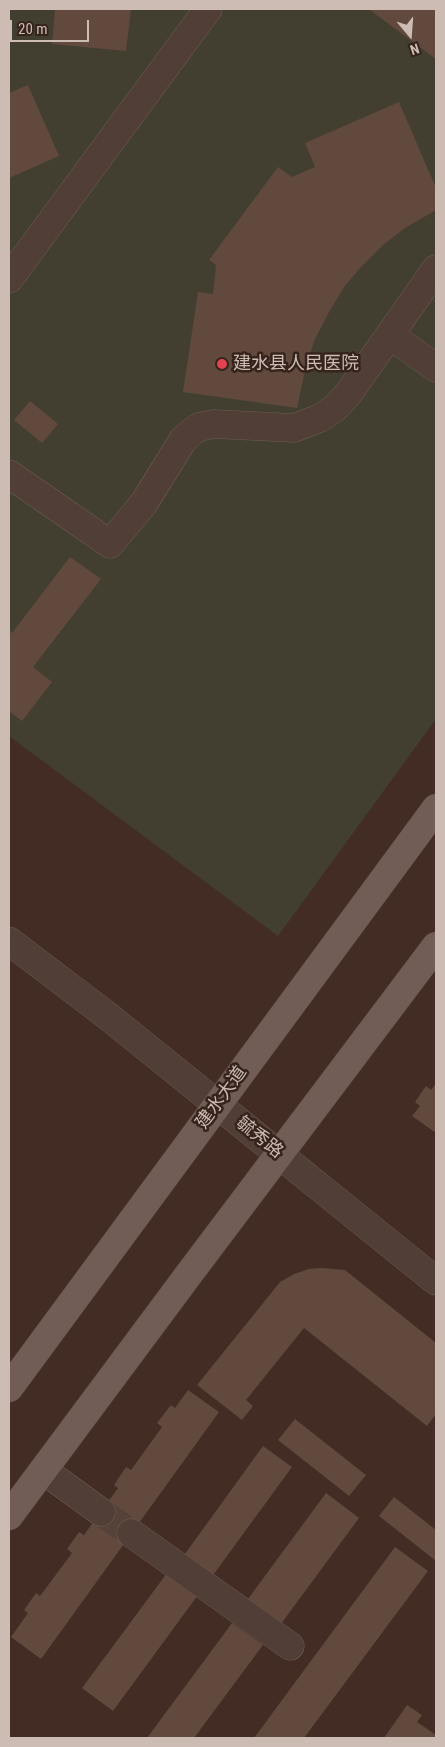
<!DOCTYPE html>
<html>
<head>
<meta charset="utf-8">
<style>
	body { margin:0 }
	#map { position:relative; width:445px; height:1747px; overflow:hidden; background:#422c23; font-family:"Roboto Condensed",sans-serif }
	canvas { display:block }
	.frame { position:absolute; inset:0; border:10px solid #ccbcb4; pointer-events:none }
	.north { position:absolute; left:385px; top:10px; width:50px; height:50px; -webkit-text-stroke:4px #36241c; paint-order:stroke; rotate:162deg; font-size:14px; font-weight:700; line-height:20px; text-align:center; color:#ccbcb4 }
	.north::after { content:''; display:block; margin:auto; width:18px; height:22px; background:#ccbcb4; clip-path:polygon(50% 0,100% 100%,50% 72%,0 100%) }
	.scale { position:absolute; left:10px; top:20px; width:79px; height:22px; box-sizing:border-box; border:2px solid #ccbcb4; border-top:0; padding-left:6px; font-size:15px; line-height:18px; white-space:nowrap; color:#ccbcb4; -webkit-text-stroke:4px #36241c; paint-order:stroke }
</style>
</head>
<body>
<div id="map">
<canvas width="445" height="1747"></canvas>
<div class="frame"></div>
<div class="north">N</div>
<div class="scale">20 m</div>
</div>
<script>
const c = document.querySelector('canvas').getContext('2d');
c.lineJoin = 'round';
function fill(path, color) { c.fillStyle = color; c.fill(path, 'evenodd'); }
function stroke(path, color, width, dash) { c.strokeStyle = color; c.lineWidth = width; c.lineCap = dash ? 'butt' : 'round'; c.setLineDash(dash || []); c.stroke(path); }
function write(font, color, halo, rows, align = 'center') {
  c.font = font + ' "Roboto Condensed","Noto Sans SC",sans-serif'; c.lineWidth = 5; c.setLineDash([]); c.textBaseline = 'middle'; c.strokeStyle = halo; c.fillStyle = color; for (const [text, x, y, turn = 0] of rows) {
    c.save(); c.translate(x, y); c.rotate((+turn || 0) * Math.PI / 180); c.textAlign = isNaN(turn) ? turn : align; if (halo) c.strokeText(text, 0, 0); c.fillText(text, 0, 0); c.restore();
  }
}
fill(new Path2D(`
	M9,9H436V719L278,936L9,736Z`), '#423f30');
fill(new Path2D(`
	M55,9H131L126,51L52,44Z
	M369,9H436V59L378,16Z
	M28,85L59,156L9,178V93Z
	M399,102L436,188V210L405,228L383,245L362,266L344,287L329,312L315,339L306,366L297,408L183,392L198,292L213,294L216,265L209,260L278,167L292,177L315,167L305,143Z
	M30,401L58,424L42,443L14,420Z
	M70,557L101,579L33,667L52,682L22,721L9,711V630L12,633Z
	M436,1083V1133L412,1116L420,1106L415,1102L426,1086L431,1090Z
	M321,1268L345,1270L436,1343V1414L427,1426L304,1328L246,1400L253,1406L242,1420L197,1385L280,1282L294,1274L309,1269Z
	M188,1390L219,1412L41,1659L11,1637L28,1613L24,1610L36,1593L40,1596L72,1553L67,1549L79,1532L84,1535L118,1488L114,1485L126,1467L131,1470L162,1427L157,1423L171,1405L175,1408Z
	M295,1419L366,1475L349,1496L278,1440Z
	M263,1446L292,1467L211,1578L182,1558Z
	M326,1493L359,1518L278,1628L245,1603Z
	M394,1497L436,1530V1561L379,1516Z
	M395,1547L428,1571L304,1738H254Z
	M167,1573L198,1595L113,1711L82,1688Z
	M232,1623L263,1645L194,1738H147Z
	M407,1705L422,1715L417,1722L436,1735V1738H384Z`), '#62493e');
stroke(new Path2D(`
	M101,1512L131,1533`), '#574239', 28, [28, 14]);
const minor = new Path2D(`
	M9,279L208,9
	M390,335L436,368
	M9,474L110,544L144,503L183,440L193,431L199,427L214,424L294,428L320,418L335,408L348,394L436,269
	M9,941L109,1017L436,1281
	M43,1470L101,1512
	M131,1533L290,1646`);
const major = new Path2D(`
	M9,1388L436,808
	M9,1516L189,1274L436,946`);
stroke(minor, '#6f5d55', 29);
stroke(major, '#5a4941', 29);
stroke(minor, '#513f37', 28);
stroke(major, '#715d55', 28);
for (const [x, y, r, color] of [
	[222,364,6,"#e0444e"]
]) { const dot = new Path2D(); dot.arc(x, y, r, 0, 2 * Math.PI); c.fillStyle = color; c.fill(dot); stroke(dot, '#36241c', 2); }
write('18px', '#ccbcb4', '#36241c', [
	["建水县人民医院",233,364]
], 'left');
write('18px', '#ccbcb4', '#36241c', [
	["建水大道",222,1098,-54],
	["毓秀路",259,1138,39]
]);
</script>
</body>
</html>
